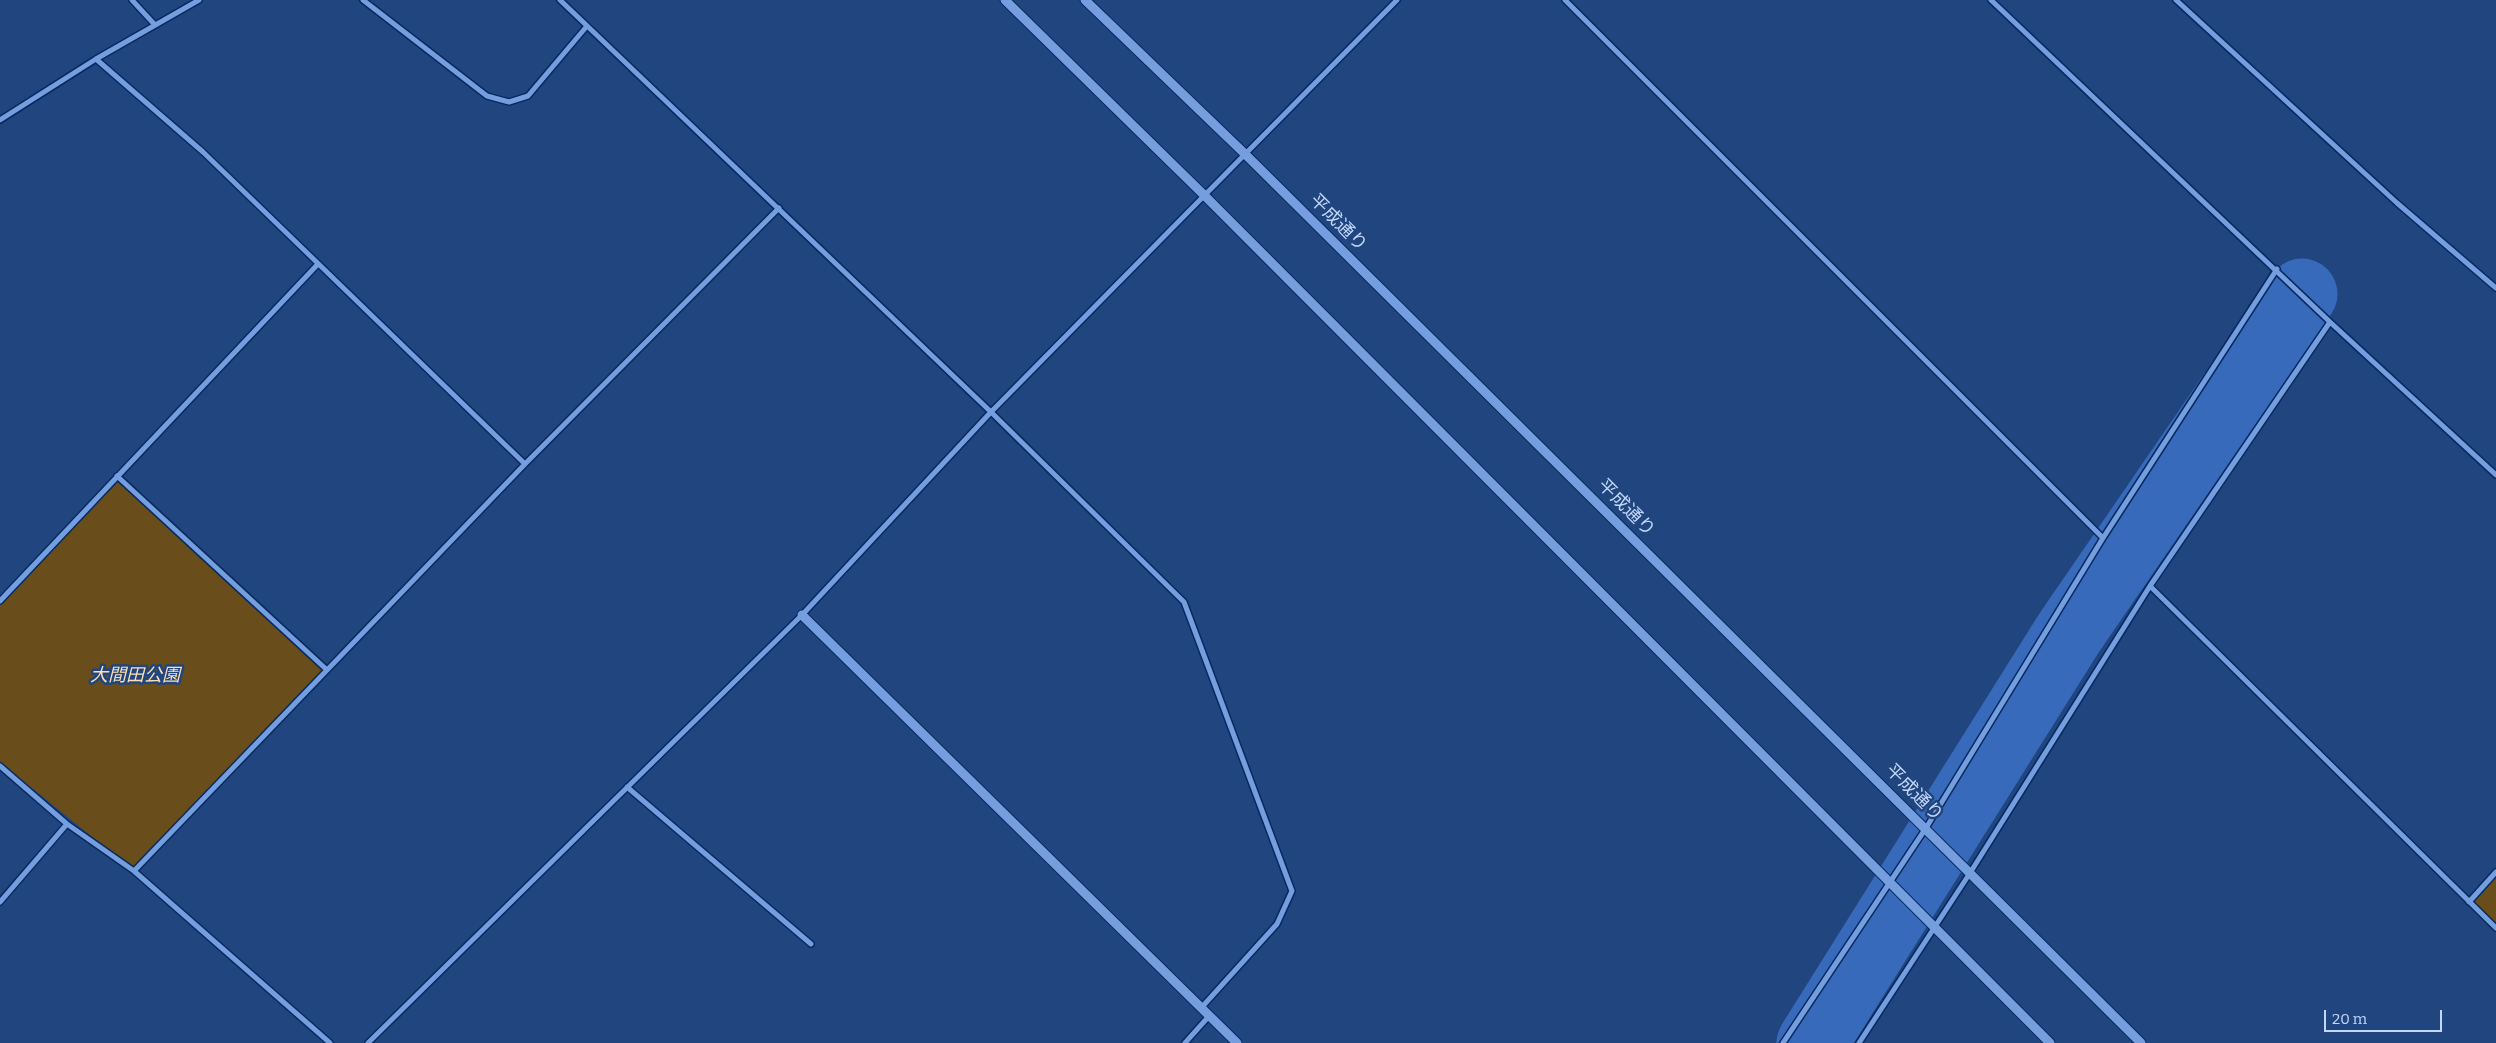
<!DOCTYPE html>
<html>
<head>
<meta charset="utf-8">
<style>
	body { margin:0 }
	#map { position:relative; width:2496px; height:1043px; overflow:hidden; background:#21457f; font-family:Bitter,serif }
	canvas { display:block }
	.scale { position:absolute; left:2324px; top:1010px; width:118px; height:22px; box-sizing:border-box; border:2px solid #c2d8fa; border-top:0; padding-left:6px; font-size:15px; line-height:18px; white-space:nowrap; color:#c2d8fa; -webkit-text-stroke:4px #21457f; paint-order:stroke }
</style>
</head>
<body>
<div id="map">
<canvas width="2496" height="1043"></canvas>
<div class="scale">20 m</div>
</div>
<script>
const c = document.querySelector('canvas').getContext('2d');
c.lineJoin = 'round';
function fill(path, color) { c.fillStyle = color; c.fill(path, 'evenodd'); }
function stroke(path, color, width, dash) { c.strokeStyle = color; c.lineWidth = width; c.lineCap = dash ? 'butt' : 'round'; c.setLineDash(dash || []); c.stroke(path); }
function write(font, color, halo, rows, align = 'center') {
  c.font = font + ' Bitter,"Noto Sans JP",serif'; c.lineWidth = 5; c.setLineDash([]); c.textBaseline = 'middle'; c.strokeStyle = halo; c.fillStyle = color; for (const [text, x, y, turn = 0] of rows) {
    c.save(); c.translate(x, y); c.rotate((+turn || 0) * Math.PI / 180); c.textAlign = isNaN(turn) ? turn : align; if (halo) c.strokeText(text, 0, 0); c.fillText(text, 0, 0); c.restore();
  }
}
fill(new Path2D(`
	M117,476L327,670L134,871L0,762V601Z
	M2496,875V928L2469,902Z`), '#694d1a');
stroke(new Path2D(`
	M1812,1043L2069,633L2302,294`), '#386abb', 71);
const minor = new Path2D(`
	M132,0L155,25
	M363,0L487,96L509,102L528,96L587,26
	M560,0L991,412L1184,602L1292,891L1277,924L1202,1007
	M1565,0L2103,538
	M1991,0L2330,322L2496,475
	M2176,0L2397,203L2496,288
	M96,59L203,152L525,464
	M0,120L96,59L199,0
	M117,476L327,670
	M2150,586L2496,928
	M0,601L318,264
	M0,766L67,824L134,871L330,1043
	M627,787L811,944
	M134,871L525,464L779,208
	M0,902L67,824
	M2469,902L2496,872
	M368,1043L802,615L991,412L1397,0
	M1185,1043L1210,1015
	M1783,1043L1926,828L2103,538L2277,269
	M1859,1043L1970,873L2150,586L2330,322`);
const tertiary = new Path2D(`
	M1005,0L1204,195L2050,1043
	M1085,0L1245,154L2141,1043
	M802,615L1237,1043`);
stroke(minor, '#062a60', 8);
stroke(tertiary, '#062a60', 11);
stroke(minor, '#759ede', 5);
stroke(tertiary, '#759ede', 9);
write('18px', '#c2d8fa', '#21457f', [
	["平成通り",1338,223,45],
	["平成通り",1626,508,45],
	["平成通り",1914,793,45]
]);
write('italic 18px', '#fcdfb2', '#21457f', [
	["大間田公園",135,676]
]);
</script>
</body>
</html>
